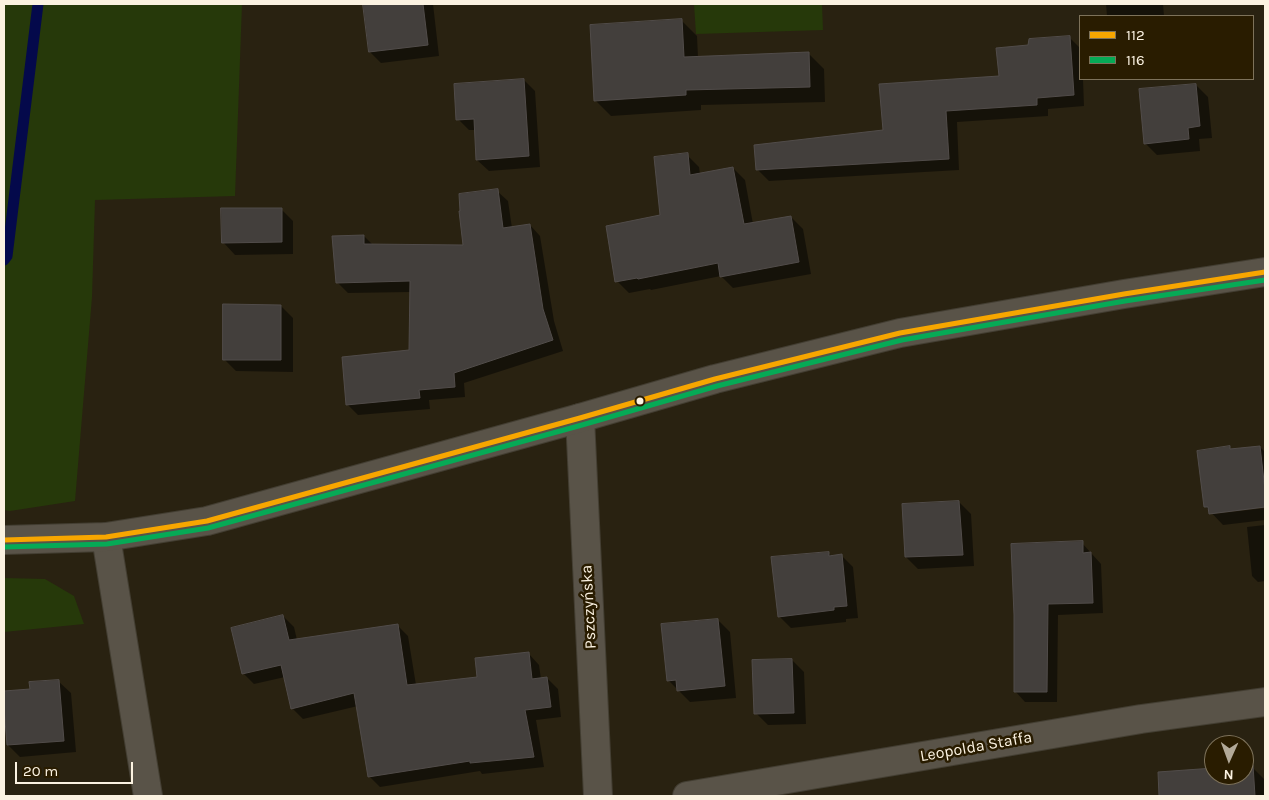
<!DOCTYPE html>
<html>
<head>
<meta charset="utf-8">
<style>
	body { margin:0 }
	#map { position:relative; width:1269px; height:800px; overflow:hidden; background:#292211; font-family:Karla,sans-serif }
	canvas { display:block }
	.frame { position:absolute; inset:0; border:5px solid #fbf2e1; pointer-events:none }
	.legend { position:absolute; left:1079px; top:15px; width:175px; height:65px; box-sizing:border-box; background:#291c00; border:1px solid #7d725a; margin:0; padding:6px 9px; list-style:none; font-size:15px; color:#fbf2e1 }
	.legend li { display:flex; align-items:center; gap:10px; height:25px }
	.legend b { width:25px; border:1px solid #7d725a }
	.north { position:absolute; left:1204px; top:735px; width:50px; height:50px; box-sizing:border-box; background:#291c00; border:1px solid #7d725a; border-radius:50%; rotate:182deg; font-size:14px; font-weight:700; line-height:20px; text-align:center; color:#fbf2e1 }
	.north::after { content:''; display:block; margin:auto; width:18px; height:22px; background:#b2a998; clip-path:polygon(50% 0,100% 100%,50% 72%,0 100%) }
	.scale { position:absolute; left:15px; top:762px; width:118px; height:22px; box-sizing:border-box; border:2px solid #fbf2e1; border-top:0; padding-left:6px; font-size:15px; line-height:18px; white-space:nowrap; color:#fbf2e1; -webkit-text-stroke:4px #291c00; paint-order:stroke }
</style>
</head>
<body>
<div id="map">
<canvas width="1269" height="800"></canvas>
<div class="frame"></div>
<ul class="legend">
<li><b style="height:6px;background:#f7a600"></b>112</li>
<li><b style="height:6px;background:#06aa56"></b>116</li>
</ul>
<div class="north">N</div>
<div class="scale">20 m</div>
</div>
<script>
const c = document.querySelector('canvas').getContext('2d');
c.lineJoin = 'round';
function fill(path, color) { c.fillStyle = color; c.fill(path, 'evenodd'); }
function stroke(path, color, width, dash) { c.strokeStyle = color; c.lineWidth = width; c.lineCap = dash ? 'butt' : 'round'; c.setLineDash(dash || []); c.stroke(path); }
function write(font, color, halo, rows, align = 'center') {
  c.font = font + ' Karla,sans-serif'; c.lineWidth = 5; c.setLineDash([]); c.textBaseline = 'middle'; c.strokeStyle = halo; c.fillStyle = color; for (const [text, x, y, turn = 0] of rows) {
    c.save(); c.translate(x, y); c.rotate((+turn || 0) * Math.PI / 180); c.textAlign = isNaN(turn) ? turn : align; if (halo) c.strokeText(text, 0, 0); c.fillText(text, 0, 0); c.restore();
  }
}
fill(new Path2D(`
	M4,4H242L235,196L95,200L92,297L75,501L10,511L4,510Z
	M694,4H822L823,30L696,34Z
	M4,578L45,579L74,596L84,624L4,632Z`), '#26390a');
fill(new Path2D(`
	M364,4H433L439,56L381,63L370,52Z
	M1106,4H1163L1164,16H1107Z
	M681,20L697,36L698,57L808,53L824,69L825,102L701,105V110L611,116L595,100Z
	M1070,38L1080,48V79H1083L1084,106L1048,109V116L957,122L959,170L769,181L758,170L884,131L1000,77L1029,46Z
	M524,80L535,91L540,167L489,171L477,160L476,130H469L458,119Z
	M1196,85L1208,97L1212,138L1199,139L1200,151L1157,155L1145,143Z
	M687,155L699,167L700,174L733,168L745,180L753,224L791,217L803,229L811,274L733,288L721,276L651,290L650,289L629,293L617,281L661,216Z
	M497,191L508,201L512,228L530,225L540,236L554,321L563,351L464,383L465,397L429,400L430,409L358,415L348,405L411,352V292L348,293L337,282L364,236L373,245L464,246Z
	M281,209L293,221V254L235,255L223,242Z
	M281,306L293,318V372L236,371L224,359Z
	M1260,447L1265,452V506L1214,512V514L1265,508V520L1223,525L1205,506L1229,448L1232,450Z
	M959,502L971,514L974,566L918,569L906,557Z
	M1265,525V581L1258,582L1252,576L1247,527Z
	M1082,543L1101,564L1103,613L1058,615L1057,702H1025L1015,691V615Z
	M828,553L832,556L841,555L853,567L858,618L846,619V622L791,628L779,616Z
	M283,616L294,627L297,640L397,625L408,636L416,685L479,678L529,654L539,665L541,679L547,678L558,689L561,717L536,720L544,767L482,774L480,771L380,787L369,776L358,706L303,719L292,708L285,677L254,684L243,673Z
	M718,620L730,632L736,698L690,702L668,680Z
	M792,660L804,672L806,724L768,725L756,713Z
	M58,681L71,693L76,752L20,757L8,745L4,693L31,690Z
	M1244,767H1252L1264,779L1265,796H1194L1192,771L1214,769V775H1244Z`), '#0007');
stroke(new Path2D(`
	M4,260L7,256L38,4`), '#04094b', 11);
const building = new Path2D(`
	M363,4H423L428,45L369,52Z
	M682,19L684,57L809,52L810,87L686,90V95L594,101L590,25Z
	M1070,36L1074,95L1037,98V105L946,111L949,159L756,170L754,145L883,130L879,84L999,76L996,48L1028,45L1029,39Z
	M524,79L529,156L476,160L474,119L456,120L454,84Z
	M1196,84L1200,126L1188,128L1189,139L1144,144L1139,89Z
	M688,153L690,175L733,167L744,224L791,216L799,262L720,277L718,263L638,279L637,278L615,282L606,226L660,215L654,157Z
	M498,189L503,228L530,224L543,309L553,340L454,373L455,387L419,390L420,398L346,405L342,357L409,350L410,281L336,283L332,236L364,235V244L463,245L459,211H460L459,194Z
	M221,208H282V242L222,243Z
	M223,304L281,305V360H223Z
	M1230,446V449L1260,446L1265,490V507L1209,514L1208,507H1204L1197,451Z
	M959,501L963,555L905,557L902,504Z
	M1083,541V553L1091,552L1093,603L1048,604L1047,692H1014V615L1011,544Z
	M829,552V556L842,554L847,606L834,607V610L778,617L771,557Z
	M283,615L289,640L398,624L407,685L477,677L475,658L529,652L532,679L547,677L551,707L525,710L534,757L470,763V761L368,777L354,693L291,709L281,665L242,674L231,628Z
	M718,619L725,686L677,691L676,680L667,681L661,624Z
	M792,659L794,713L754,714L752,660Z
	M59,680L64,741L7,745L4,708V691L30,689L29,682Z
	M1253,765L1255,796H1159L1158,772L1214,768V775H1244V766Z`);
fill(building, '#433f3c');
stroke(building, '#514c4a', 1);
const street = new Path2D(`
	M580,418L598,796
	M106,537L148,796
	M687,796L1141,719L1265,702`);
const secondary = new Path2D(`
	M4,540L106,537L207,521L580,418L715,379L900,333L1124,294L1265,272`);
stroke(street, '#433e32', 30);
stroke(secondary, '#433e32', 30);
stroke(street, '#595348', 28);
stroke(secondary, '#595348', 28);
stroke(new Path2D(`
	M4,540L106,537L207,521L580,418L715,379L900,333L1124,294L1265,272`), '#f7a600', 5);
stroke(new Path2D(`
	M4,547L107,544L208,528L582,425L717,386L902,340L1125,301L1265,280`), '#06aa56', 5);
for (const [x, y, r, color] of [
	[640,401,4.5,"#fbf2e1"]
]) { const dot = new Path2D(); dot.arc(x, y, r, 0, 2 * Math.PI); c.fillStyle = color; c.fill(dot); stroke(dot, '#291c00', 2); }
write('16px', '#fbf2e1', '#291c00', [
	["Pszczyńska",589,607,-93],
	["Leopolda Staffa",976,747,-10]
]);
</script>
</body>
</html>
